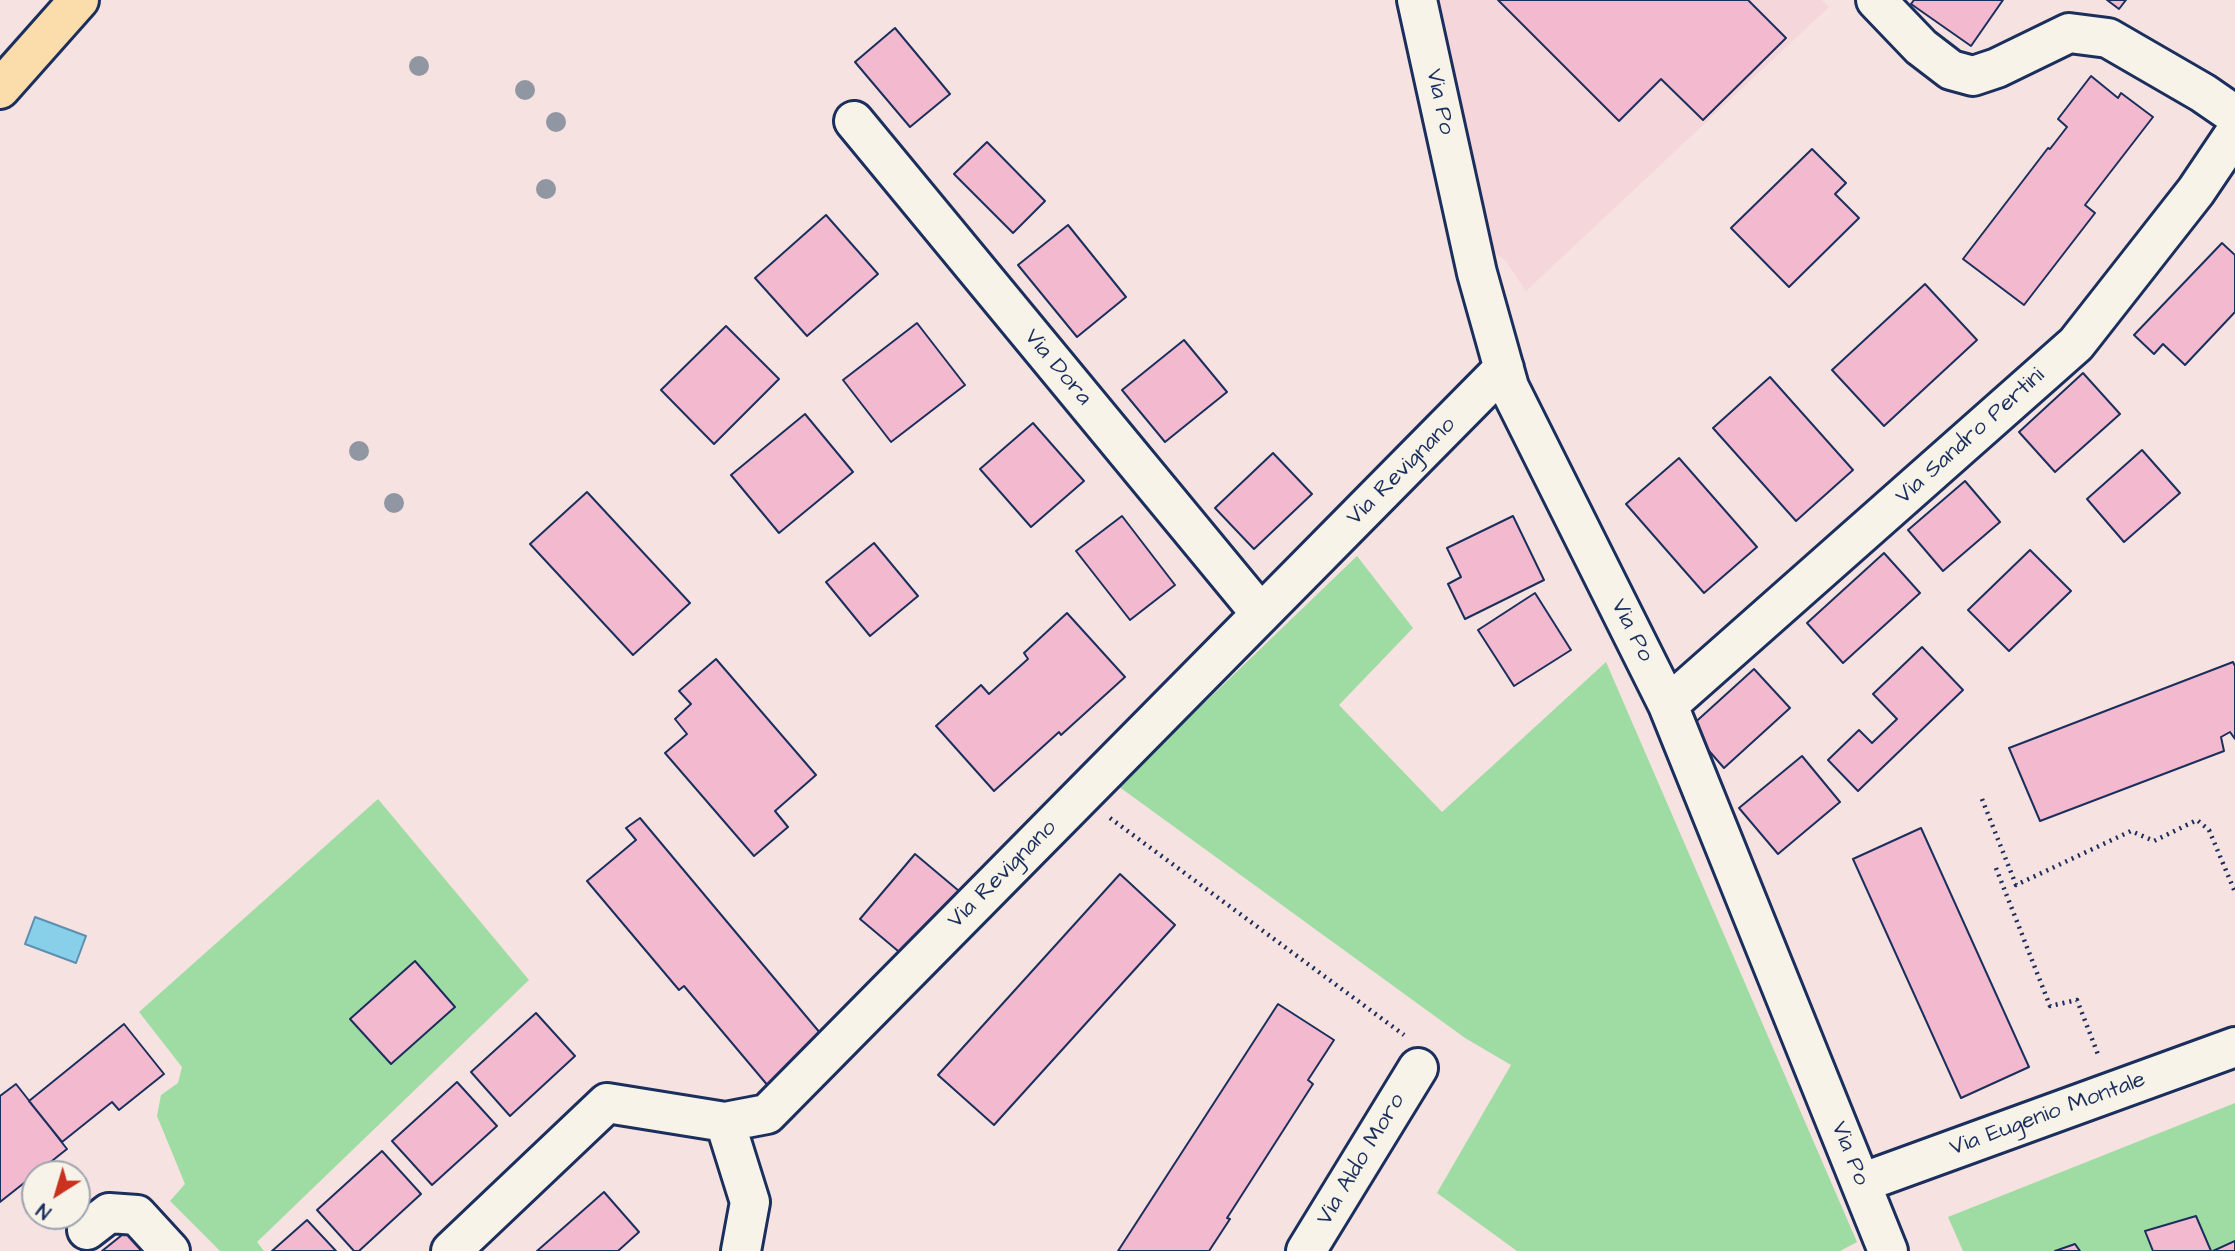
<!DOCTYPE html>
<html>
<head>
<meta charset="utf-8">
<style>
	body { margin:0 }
	#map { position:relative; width:2235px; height:1251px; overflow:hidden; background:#f6e2e0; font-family:"Architects Daughter",sans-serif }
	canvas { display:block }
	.north { position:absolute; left:21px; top:1160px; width:70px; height:70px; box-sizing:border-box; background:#f7f3e8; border:2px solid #9fa5b1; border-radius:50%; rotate:217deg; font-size:19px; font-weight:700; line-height:28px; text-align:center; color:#1b2f5e }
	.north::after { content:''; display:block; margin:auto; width:24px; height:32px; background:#c8321e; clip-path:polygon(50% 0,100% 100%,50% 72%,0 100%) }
</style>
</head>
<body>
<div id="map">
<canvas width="2235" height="1251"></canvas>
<div class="north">N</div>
</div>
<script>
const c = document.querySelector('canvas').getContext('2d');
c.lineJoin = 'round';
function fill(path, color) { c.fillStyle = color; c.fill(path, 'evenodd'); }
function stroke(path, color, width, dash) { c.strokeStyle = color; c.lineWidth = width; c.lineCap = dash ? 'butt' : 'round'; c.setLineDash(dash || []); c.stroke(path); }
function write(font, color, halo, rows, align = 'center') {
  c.font = font + ' "Architects Daughter",sans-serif'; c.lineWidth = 6; c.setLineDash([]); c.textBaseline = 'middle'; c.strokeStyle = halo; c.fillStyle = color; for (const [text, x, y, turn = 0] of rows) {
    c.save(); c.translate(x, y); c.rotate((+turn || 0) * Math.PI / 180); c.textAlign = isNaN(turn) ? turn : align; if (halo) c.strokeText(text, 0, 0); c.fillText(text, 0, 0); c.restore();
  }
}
fill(new Path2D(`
	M1429,0H1822L1829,7L1526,291L1505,260L1481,245Z`), '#f5d6db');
fill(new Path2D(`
	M1357,556L1413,628L1339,705L1442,812L1606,662L1857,1242L1840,1251H1517L1437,1193L1511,1065L1465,1038L1118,786Z
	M378,799L529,980L257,1242L264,1251H220L170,1201L185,1184L157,1116L161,1095L178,1083L182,1067L139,1012Z
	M2235,1103V1251H1963L1948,1217Z`), '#9fdca3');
const water = new Path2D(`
	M35,917L86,936L76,963L25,944Z`);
fill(water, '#88cfe9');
stroke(water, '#5c8fb1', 2);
const building = new Path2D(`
	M1498,0H1748L1786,38L1703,120L1661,79L1619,121Z
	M1914,0H2003L1971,46L1911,4Z
	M2107,0H2126L2119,9Z
	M895,28L950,94L910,127L855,62Z
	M2091,76L2118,98L2121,93L2153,117L2085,205L2095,213L2024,305L1963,259L2048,148L2050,149L2067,127L2058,119Z
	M987,142L1045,201L1013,233L954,174Z
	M1812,149L1846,183L1835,194L1859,218L1789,287L1731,228Z
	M826,215L878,274L807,336L755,278Z
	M1068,225L1126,297L1077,337L1018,265Z
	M2222,243L2235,255V312L2185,365L2163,344L2154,354L2134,335Z
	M1925,284L1977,340L1884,426L1832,370Z
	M917,323L965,385L891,442L843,380Z
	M726,326L779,379L714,444L661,390Z
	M1184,340L1227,392L1165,442L1122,390Z
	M2083,373L2120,414L2055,472L2019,432Z
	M1770,377L1853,470L1796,521L1713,428Z
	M805,414L853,472L779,533L731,475Z
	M1033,423L1084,481L1031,527L980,469Z
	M2142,450L2180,493L2124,542L2087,499Z
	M1273,453L1312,494L1254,549L1215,508Z
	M1679,458L1757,547L1704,593L1626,504Z
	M1965,481L2000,522L1943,571L1908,530Z
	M587,492L690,603L633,655L530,544Z
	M1122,516L1175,585L1130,620L1076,551Z
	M1513,516L1544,580L1465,619L1448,584L1461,577L1447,548Z
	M874,543L918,596L870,636L826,582Z
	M2030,550L2071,591L2009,651L1968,610Z
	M1884,553L1920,593L1843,663L1807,623Z
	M1535,593L1571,650L1514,686L1478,630Z
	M1067,613L1125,677L1061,735L1059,732L994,791L936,726L981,685L989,694L1028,659L1024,653Z
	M1922,647L1963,690L1858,791L1828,760L1859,730L1872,743L1897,719L1873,694Z
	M716,659L816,775L775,811L788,827L754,856L665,753L687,734L675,719L691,704L679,691Z
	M2233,662L2235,666V739L2230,732L2221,737L2224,751L2040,821L2009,748Z
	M1754,669L1790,708L1724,768L1689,728Z
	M1802,756L1840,802L1778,854L1739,808Z
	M640,818L826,1040L769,1087L684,986L679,990L587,881L636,840L626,828Z
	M1921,828L2029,1067L1961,1098L1853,859Z
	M915,854L959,891L904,956L860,919Z
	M1120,874L1175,925L994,1125L938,1075Z
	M415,961L455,1007L391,1064L350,1019Z
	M1278,1004L1334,1040L1308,1080L1313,1084L1227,1218L1230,1219L1209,1251H1118Z
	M536,1013L575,1056L510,1116L471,1072Z
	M124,1024L164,1074L119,1110L112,1102L62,1142L29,1101Z
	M457,1082L497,1126L432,1185L392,1141Z
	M16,1084L67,1149L0,1202V1096Z
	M382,1151L421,1194L359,1251H354L317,1210Z
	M604,1192L639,1232L618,1251H537Z
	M2196,1216L2211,1251H2153L2145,1231Z
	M307,1220L336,1251H272Z
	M132,1227L151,1251H102Z
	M2235,1241V1251H2213Z
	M2075,1244L2080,1251H2055Z`);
fill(building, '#f3bacf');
stroke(building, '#1b2f5e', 2);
const minor = new Path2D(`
	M1417,0L1477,273L1509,387L1668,705L1888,1251
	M1876,0L1921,47L1951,70L1973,76L1997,68L2069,33L2108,38L2203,93L2235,115
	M854,121L1261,614
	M1668,705L2076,344L2196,191L2235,133
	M725,1122L750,1202L741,1251
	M1861,1183L2235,1047
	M87,1230L109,1213L137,1215L170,1251
	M451,1251L607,1103L725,1122L767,1114L1504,368
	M1306,1251L1418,1068`);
const primary = new Path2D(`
	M0,89L79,0`);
stroke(minor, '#1b2f5e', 44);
stroke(primary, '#1b2f5e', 44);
stroke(new Path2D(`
	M1982,799L2016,885L2131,831L2154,841L2197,820L2209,830L2235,892
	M1110,818L1404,1035
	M1996,868L2050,1006L2077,1000L2099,1057`), '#1b2f5e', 4.5, [2, 5]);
stroke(minor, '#f7f3e8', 38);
stroke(primary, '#faddab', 38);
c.fillStyle = '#9097a2';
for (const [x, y] of [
	[419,66],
	[525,90],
	[556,122],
	[546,189],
	[359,451],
	[394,503]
]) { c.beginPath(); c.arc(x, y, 10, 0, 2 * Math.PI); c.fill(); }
write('23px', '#1b2f5e', '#f7f3e8', [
	["Via Po",1439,102,78],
	["Via Dora",1057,368,50],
	["Via Sandro Pertini",1971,437,-42],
	["Via Revignano",1402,472,-45],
	["Via Po",1631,631,63],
	["Via Revignano",1003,875,-45],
	["Via Eugenio Montale",2048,1115,-20],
	["Via Po",1849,1154,68],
	["Via Aldo Moro",1362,1160,-59]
]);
</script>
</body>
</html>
